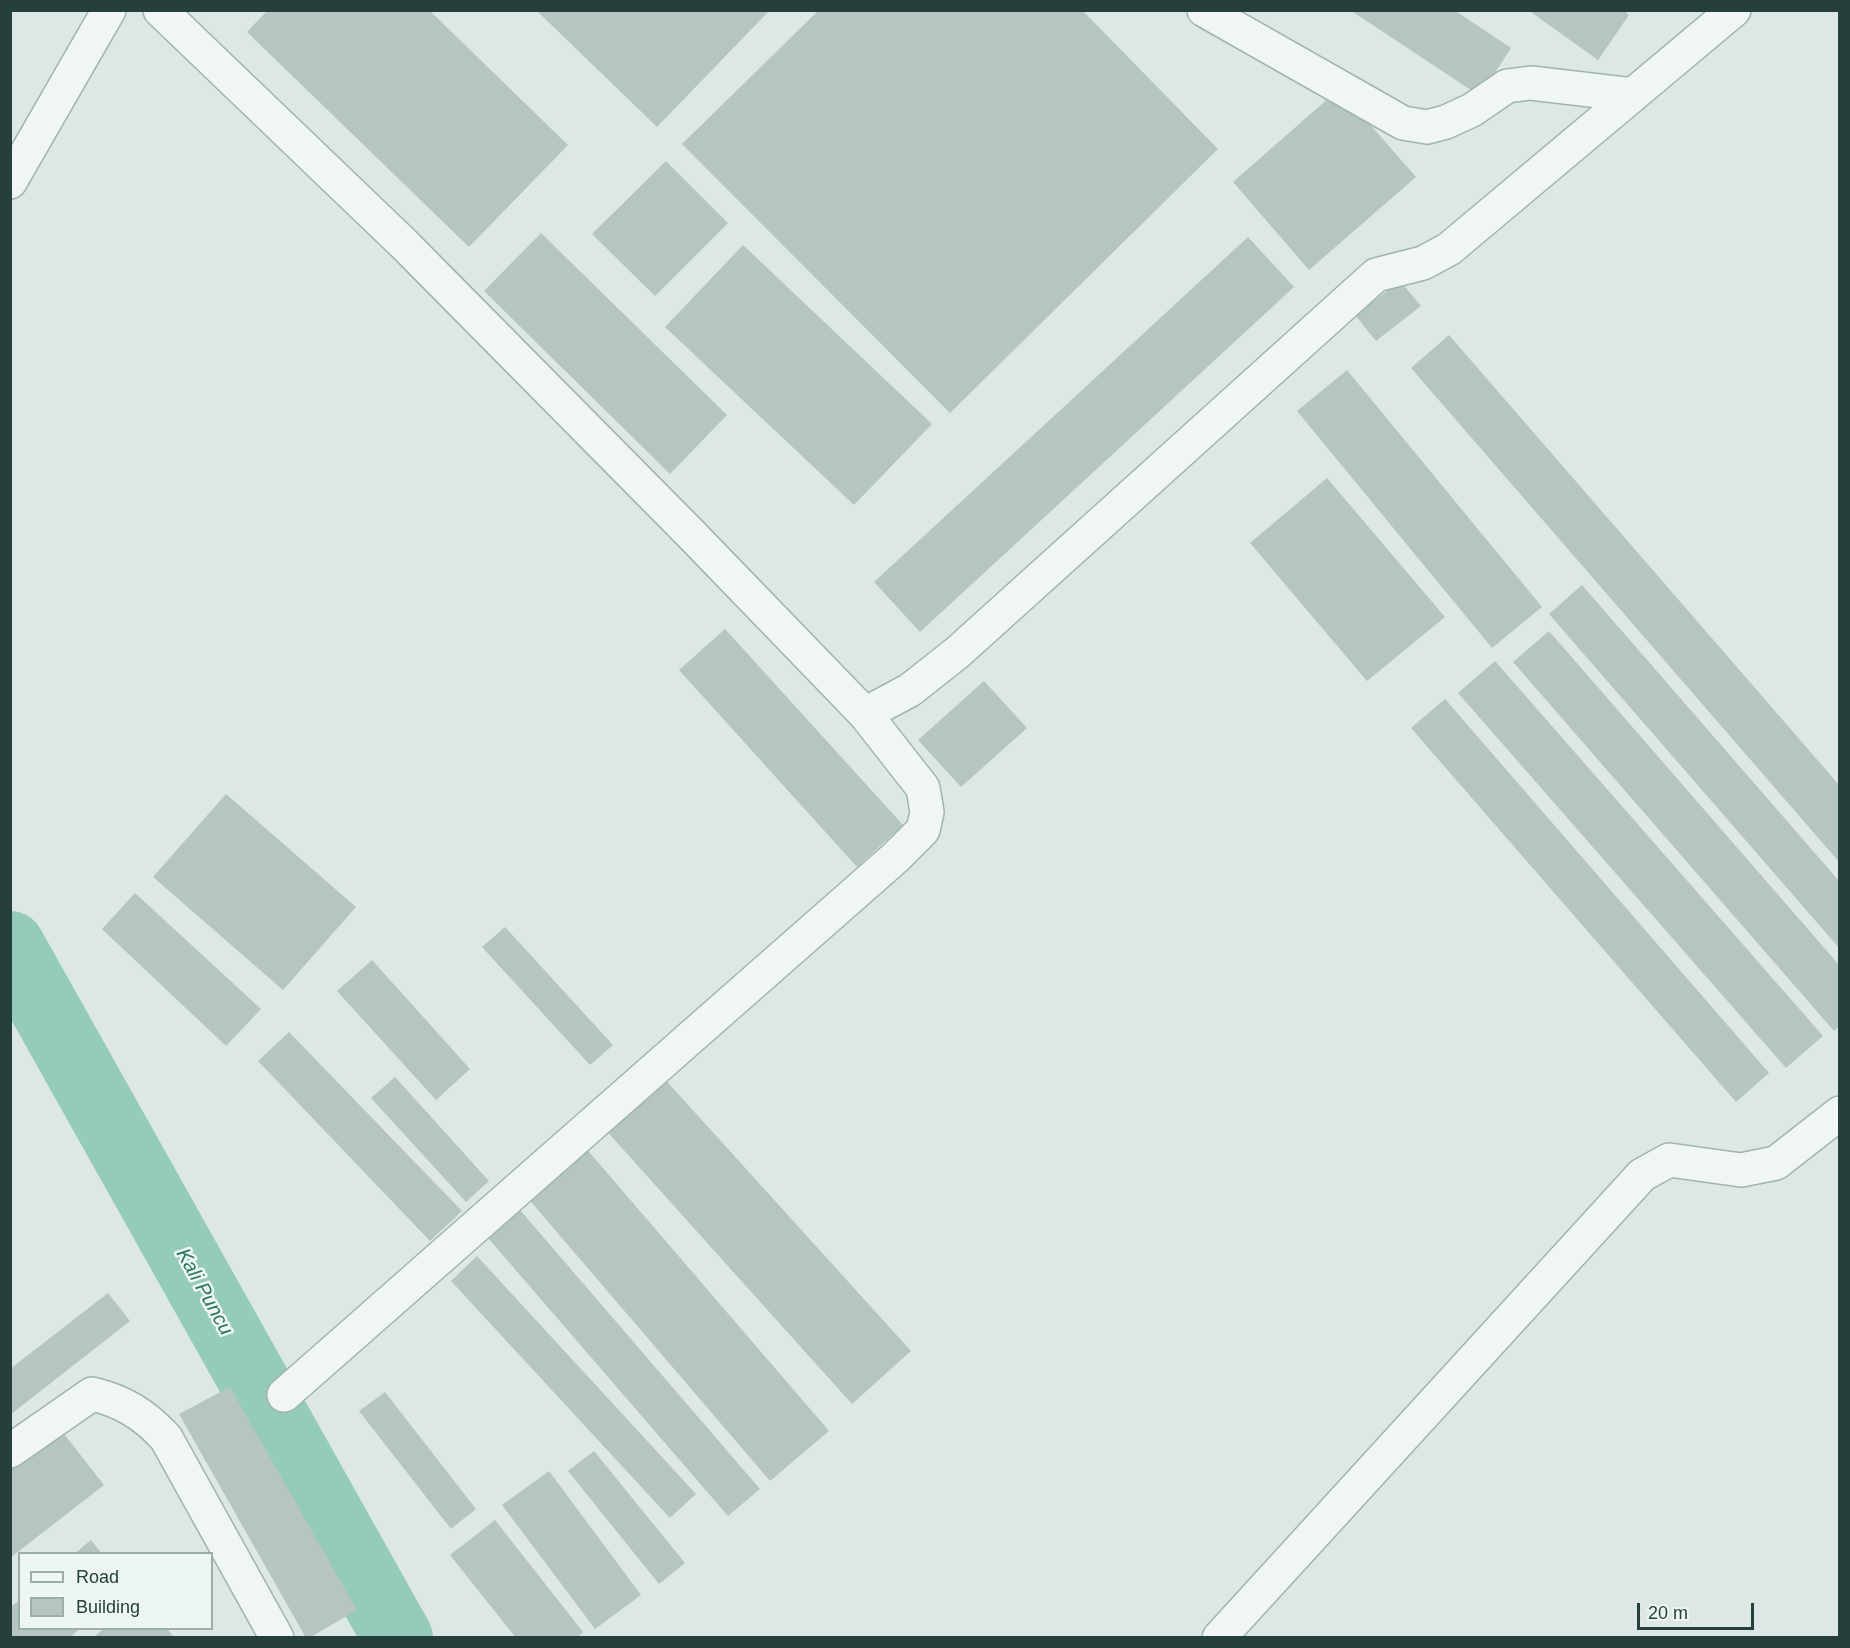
<!DOCTYPE html>
<html>
<head>
<meta charset="utf-8">
<style>
	body { margin:0 }
	#map { position:relative; width:1850px; height:1648px; overflow:hidden; background:#dde8e6; font-family:Helvetica,sans-serif }
	canvas { display:block }
	.frame { position:absolute; inset:0; border:12px solid #25403b; pointer-events:none }
	.legend { position:absolute; left:18px; top:1552px; width:195px; height:78px; box-sizing:border-box; background:#edf6f3; border:2px solid #9dada9; margin:0; padding:8px 10px; list-style:none; font-size:18px; color:#25403b }
	.legend li { display:flex; align-items:center; gap:12px; height:30px }
	.legend b { width:30px; border:2px solid #9dada9 }
	.scale { position:absolute; left:1637px; top:1603px; width:117px; height:27px; box-sizing:border-box; border:3px solid #25403b; border-top:0; padding-left:8px; font-size:18px; line-height:21px; white-space:nowrap; color:#25403b; -webkit-text-stroke:4px #edf6f3; paint-order:stroke }
</style>
</head>
<body>
<div id="map">
<canvas width="1850" height="1648"></canvas>
<div class="frame"></div>
<ul class="legend">
<li><b style="height:8px;background:#f0f6f5"></b>Road</li>
<li><b style="height:16px;background:#b4c5c2"></b>Building</li>
</ul>
<div class="scale">20 m</div>
</div>
<script>
const c = document.querySelector('canvas').getContext('2d');
c.lineJoin = 'round';
function stroke(path, color, width, dash) { c.strokeStyle = color; c.lineWidth = width; c.lineCap = dash ? 'butt' : 'round'; c.setLineDash(dash || []); c.stroke(path); }
function fill(path, color) { c.fillStyle = color; c.fill(path, 'evenodd'); }
function write(font, color, halo, rows, align = 'center') {
  c.font = font + ' Helvetica,sans-serif'; c.lineWidth = 5; c.setLineDash([]); c.textBaseline = 'middle'; c.strokeStyle = halo; c.fillStyle = color; for (const [text, x, y, turn = 0] of rows) {
    c.save(); c.translate(x, y); c.rotate((+turn || 0) * Math.PI / 180); c.textAlign = isNaN(turn) ? turn : align; if (halo) c.strokeText(text, 0, 0); c.fillText(text, 0, 0); c.restore();
  }
}
stroke(new Path2D(`
	M10,946L398,1638`), '#95cbba', 70);
fill(new Path2D(`
	M268,10H429L568,145L469,247L247,32Z
	M536,10H770L657,127Z
	M819,10H1082L1218,149L950,413L682,144Z
	M1350,10H1454L1511,48L1480,96Z
	M1528,10H1623L1629,15L1598,60Z
	M1339,89L1416,177L1309,270L1233,182Z
	M666,161L728,223L655,296L592,234Z
	M541,233L727,415L670,474L484,291Z
	M1248,237L1294,287L920,632L874,582Z
	M743,245L932,424L854,505L665,327Z
	M1400,281L1421,306L1376,341L1355,315Z
	M1449,335L1840,786V863L1411,368Z
	M1347,370L1542,607L1492,648L1297,411Z
	M1327,478L1445,617L1367,681L1250,543Z
	M1582,585L1840,882V949L1549,614Z
	M725,629L903,825L857,867L679,670Z
	M1549,631L1840,966V1026L1834,1031L1513,662Z
	M1495,661L1823,1036L1786,1068L1458,693Z
	M984,681L1027,728L961,787L918,740Z
	M1445,699L1769,1073L1736,1102L1411,728Z
	M226,794L356,907L283,990L153,877Z
	M135,893L261,1009L226,1046L102,929Z
	M505,927L613,1045L590,1065L482,947Z
	M372,960L470,1069L436,1100L337,991Z
	M289,1032L462,1211L430,1241L258,1061Z
	M661,1075L911,1351L852,1404L603,1127Z
	M395,1077L489,1181L466,1202L371,1098Z
	M584,1146L829,1431L770,1481L526,1196Z
	M514,1203L760,1489L728,1516L482,1231Z
	M477,1256L696,1494L670,1518L451,1281Z
	M108,1293L130,1321L10,1415V1369Z
	M230,1387L357,1610L309,1638H306L179,1414Z
	M385,1392L476,1509L451,1529L359,1411Z
	M57,1425L104,1485L10,1558V1462Z
	M594,1451L685,1563L659,1584L568,1471Z
	M549,1471L641,1595L595,1629L502,1505Z
	M495,1520L583,1632L577,1638H516L450,1555Z
	M91,1540L102,1554H74Z
	M20,1600V1628H80L70,1638H10V1607Z
	M104,1628H167L174,1638H93Z`), '#b4c5c2');
const minor = new Path2D(`
	M160,10L404,244L690,533L865,714L923,788L927,812L923,830L896,857L284,1395
	M1204,10L1403,123L1427,127L1446,122L1472,110L1507,86L1531,83L1633,95
	M10,182L109,10
	M865,714L910,690L958,652L1376,275L1423,263L1449,249L1734,10
	M10,1451L92,1394C123,1401 145,1415 166,1438L277,1638
	M1219,1638L1642,1175L1669,1160L1741,1170L1776,1163L1840,1113`);
stroke(minor, '#a2b2af', 36);
stroke(minor, '#f0f6f5', 33);
write('italic 20px', '#2d7762', '#edf6f3', [
	["Kali Puncu",204,1292,61]
]);
</script>
</body>
</html>
